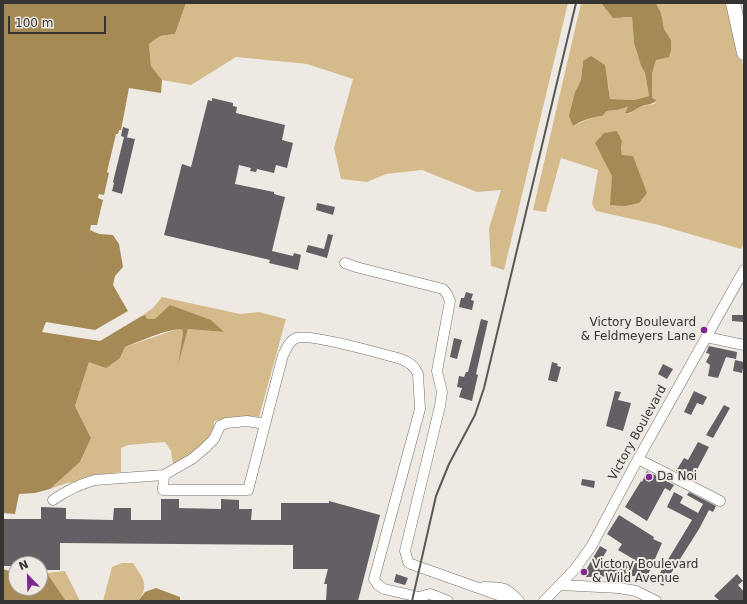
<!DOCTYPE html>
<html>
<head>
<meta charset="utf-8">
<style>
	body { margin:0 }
	#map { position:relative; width:747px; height:604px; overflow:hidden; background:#eeeae3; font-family:"DejaVu Sans",sans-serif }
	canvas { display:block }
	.frame { position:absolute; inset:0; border:4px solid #363432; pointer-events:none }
	.north { position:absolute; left:8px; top:556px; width:40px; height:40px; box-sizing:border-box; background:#eeeae3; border:1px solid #a4a19c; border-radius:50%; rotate:337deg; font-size:11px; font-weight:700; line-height:16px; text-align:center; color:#363432 }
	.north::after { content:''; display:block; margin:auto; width:14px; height:18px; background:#802693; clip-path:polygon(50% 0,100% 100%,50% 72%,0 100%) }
	.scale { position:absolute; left:8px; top:16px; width:98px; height:18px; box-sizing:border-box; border:2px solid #363432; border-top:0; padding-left:5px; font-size:12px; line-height:14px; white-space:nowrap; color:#363432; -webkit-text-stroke:3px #eeeae3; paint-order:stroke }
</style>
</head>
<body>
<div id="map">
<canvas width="747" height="604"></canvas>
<div class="frame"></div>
<div class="north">N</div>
<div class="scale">100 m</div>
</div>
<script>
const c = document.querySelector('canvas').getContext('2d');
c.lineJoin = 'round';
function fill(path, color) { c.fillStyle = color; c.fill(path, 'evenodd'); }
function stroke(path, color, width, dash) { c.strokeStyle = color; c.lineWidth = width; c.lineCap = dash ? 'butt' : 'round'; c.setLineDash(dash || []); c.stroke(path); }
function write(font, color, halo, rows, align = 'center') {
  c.font = font + ' "DejaVu Sans",sans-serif'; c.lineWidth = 4; c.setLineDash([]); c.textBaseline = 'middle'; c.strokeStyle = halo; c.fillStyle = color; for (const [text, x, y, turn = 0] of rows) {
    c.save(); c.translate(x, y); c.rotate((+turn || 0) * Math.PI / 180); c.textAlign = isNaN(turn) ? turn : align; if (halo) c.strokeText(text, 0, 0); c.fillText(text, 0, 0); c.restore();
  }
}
fill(new Path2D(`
	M186,3H568L504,270L491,266L489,228L501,190L477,192L422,170L386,174L367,182L341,179L334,148L353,79L307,64L236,57L191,85L162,80L151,66L149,44L160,36L175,34Z
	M581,3H604L603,4L623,18L632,17L634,43L641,66L645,73L649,96L634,100L610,99L608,83L583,61L581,80L575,92L573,126L593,117L602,116L607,111L617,110L629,107V114L641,106L654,104L657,100L652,98V74L656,60L671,40L664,29L661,13L656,3H730L734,27L744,69V243L741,249L659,225L596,211L592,204L598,170L561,158L546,212L533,210ZM622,141L621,149L622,156L611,205L612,176Z
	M162,297L240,314L259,312L286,319L259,417L249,416L214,421C216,443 190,456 173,464L171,451L165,442L128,445L121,448V472L89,476L78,482L67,483L50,489L80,462L91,438L75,406L89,362L120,358L125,347L177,329H182L183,333L179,360L188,329L223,332L211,320L147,319L145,315L140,317L153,308Z
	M122,563H133C143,579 150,584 138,601H103L112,567Z
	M65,571L80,601H66L47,573Z`), '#d5bb8c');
fill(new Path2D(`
	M3,3H186L175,34L160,36L149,44L151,66L162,80L161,93L129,88L121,130H119L118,134H116L107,172L109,173L104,195L99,194L98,198L103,200L97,225H91L90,230L99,234L113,235L119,244L123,267L115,276L113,285L128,311L95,330L46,322L42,332L100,341L140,317L145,315L147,319H155L170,305L211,320L224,332L188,329L178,365L183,333L182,329C167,329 140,341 125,347L120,358L106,368L89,362L75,406L91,438L80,462L50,489L35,493L19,494L15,514L3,513Z
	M604,3H656L661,13L664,29L671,40V50L669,57L656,60L652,74V98L657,100C652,105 648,104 642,106C636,108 632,114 625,113L628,107L617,110L607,111L602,116C591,117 583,120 573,126L569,116L575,92L581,80L583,61L591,56L605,65L610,99L634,100L649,96L645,73L641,66L634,43L632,17L613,18L602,4Z
	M617,131L622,141L621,149L622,155L633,156L647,193L639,203L625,206L610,205L612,176L595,143L604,133Z
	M3,569L16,573V588H40V573H47L66,601H3Z
	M156,588L180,597V601H138L145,592Z`), '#a68a55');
fill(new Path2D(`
	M212,98L233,103V106L237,107L236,113L285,125L282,140L293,143L287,168L276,165L274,173L257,169L256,172L250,171L251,168L239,165L235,184L274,192V194L285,197L272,251L293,256L294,253L301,255L298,270L269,263L270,260L164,235L182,164L191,167L208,100L212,101Z
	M123,127L129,129L127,137H125L135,139L122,194L112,191L114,183L113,182L124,137L121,136Z
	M317,203L335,207L333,215L316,210Z
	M328,234L333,235L327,258L306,252L308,245L324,249Z
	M466,292L473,294L471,300L474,301L472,310L459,307L461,298H464Z
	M732,315H744V322L732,321Z
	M481,319L488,321L476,374L478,375L472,401L459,397L462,388L457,387L459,376L464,377L466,372H468Z
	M454,338L462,340L457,359L450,357Z
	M709,346L737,352L736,359L726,357L718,378L708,376L710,365L706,362L710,354L706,353Z
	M735,360L744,362L742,373L733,371Z
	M552,362L558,364L557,366L561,367L557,382L548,380Z
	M663,364L673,369L667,379L658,374Z
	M615,391L621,392L618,400L631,403L623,431L606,426Z
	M694,391L707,397L703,405L697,403L691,415L684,412Z
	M724,405L730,408L713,438L706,435Z
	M698,442L709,447L692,479L676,471L684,458L688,460Z
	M647,471L674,485L670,491L665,488L647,521L625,507L641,481L642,482Z
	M582,479L595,481L594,488L581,485Z
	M674,492L683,497L680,503L698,513L703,504L687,495L689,492L716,506L713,512L709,510L699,529L663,586L655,581L692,520L667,507Z
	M161,499H179V508L221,509V499L239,500V509H252L251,520H281V503H329V501L380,515L358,601H326L327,584H324L328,569H293V545L60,543V570H40V564H16V566H3V519H41V507L66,508V519L113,520L114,508H131V520H161Z
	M619,515L654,537L653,539L662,543L647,577L640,574V576L637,574L635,576L586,577V570L600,546L607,550L599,564L640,563L618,550L622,544L607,534Z
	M396,574L408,578L405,585L394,582Z
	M737,574L743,581L738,585L744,592V601H720L714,596Z`), '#635f64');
const minor = new Path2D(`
	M345,263L356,267L443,289L447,294L450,301L437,371L442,392L440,406L405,551L408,562L411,564L515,601
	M706,337L744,345
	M265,424L247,421L226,423L220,426L214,439L205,448L192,459L164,475L163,490H248L283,355C287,348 289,341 296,338C309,333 383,354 401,359C409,362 415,366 418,374L420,409L374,579L378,585L384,589L419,597L430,594L448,601
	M638,459L720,501
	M53,500C66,491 80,484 95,480L164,475
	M560,585L619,588L636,591L656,601
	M484,587C503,587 506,587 519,601
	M544,601L575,569L591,547L638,459L744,270`);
const highway = new Path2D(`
	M733,3L744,53`);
stroke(minor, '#726f69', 11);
stroke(highway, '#726f69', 15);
stroke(new Path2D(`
	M83,272L92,232
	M17,588V601`), '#918e89', 1, [2, 3]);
stroke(minor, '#fff', 10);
stroke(highway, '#fff', 14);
stroke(new Path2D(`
	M412,601L436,496L449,464L475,415L484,388L576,3`), '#5b5956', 2);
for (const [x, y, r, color] of [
	[704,330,4,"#802693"],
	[649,477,4,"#802693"],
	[584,572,4,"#802693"]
]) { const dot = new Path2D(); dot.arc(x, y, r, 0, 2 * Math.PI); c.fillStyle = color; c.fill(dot); stroke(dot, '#eeeae3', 1.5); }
write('12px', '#363432', '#eeeae3', [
	["Victory Boulevard",696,323,"right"],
	["& Feldmeyers Lane",696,337,"right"],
	["Da Noi",657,477],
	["Victory Boulevard",592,565],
	["& Wild Avenue",592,579]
], 'left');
write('12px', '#363432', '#eeeae3', [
	["Victory Boulevard",638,433,-61]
]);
</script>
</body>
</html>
